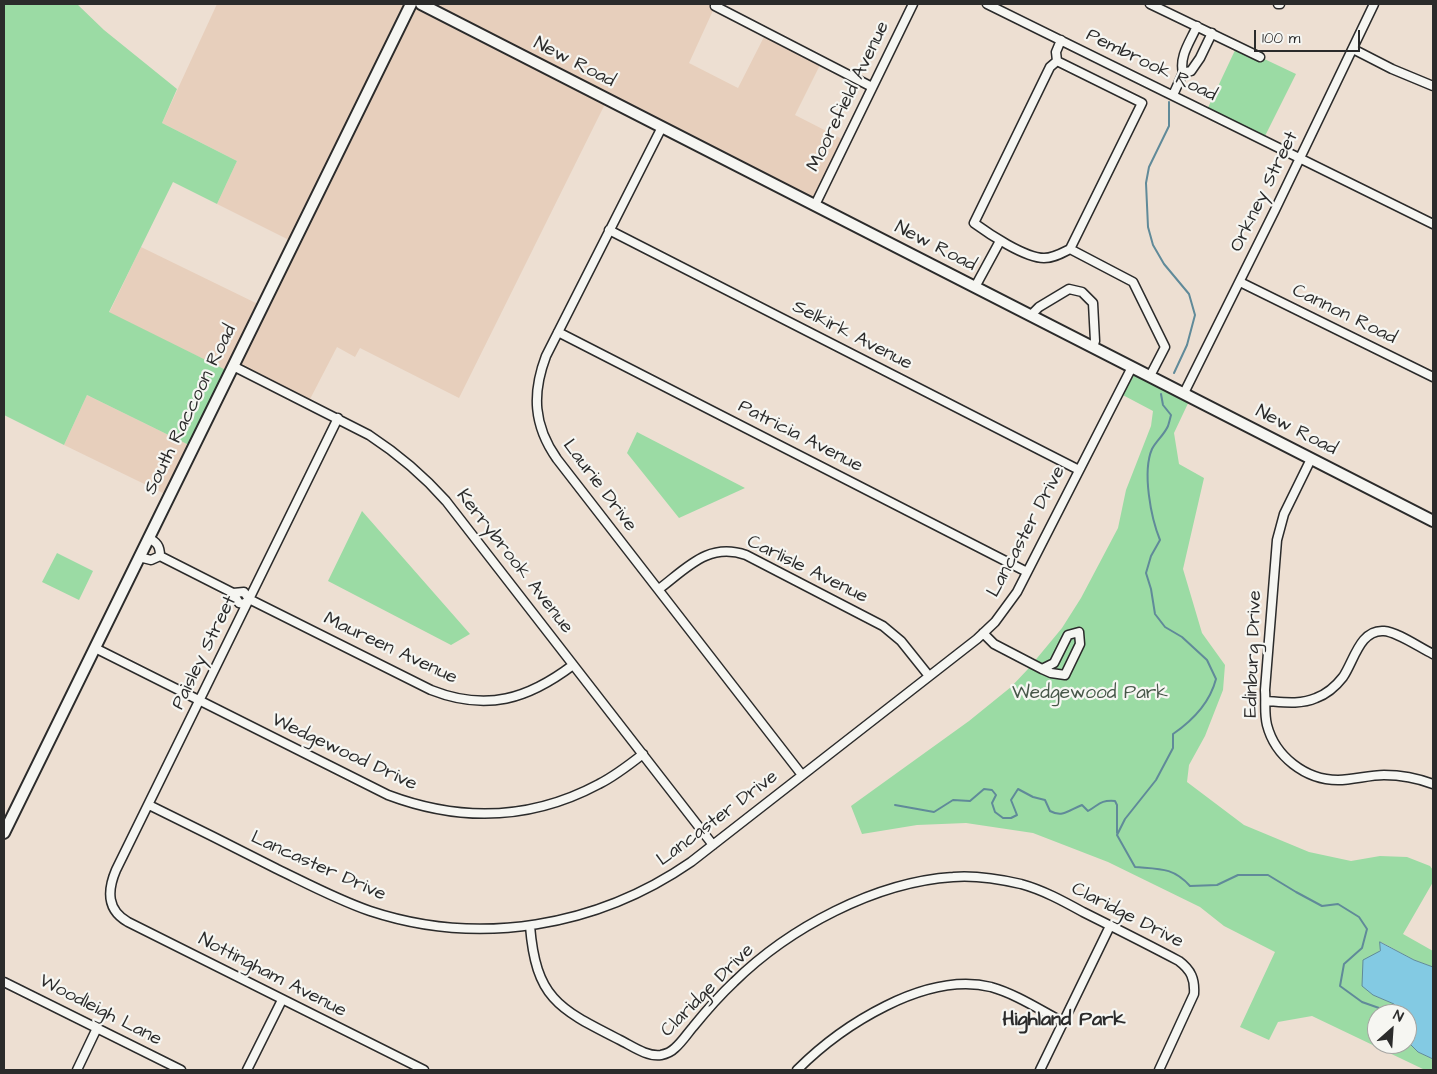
<!DOCTYPE html>
<html>
<head>
<meta charset="utf-8">
<style>
	body { margin:0 }
	#map { position:relative; width:1437px; height:1074px; overflow:hidden; background:#eddfd2; font-family:"Architects Daughter",sans-serif }
	canvas { display:block }
	.frame { position:absolute; inset:0; border:5px solid #2b2b2b; pointer-events:none }
	.north { position:absolute; left:1367px; top:1004px; width:50px; height:50px; box-sizing:border-box; background:#f6f6f2; border:1px solid #a5a5a2; border-radius:50%; rotate:26deg; font-size:14px; font-weight:700; line-height:20px; text-align:center; color:#2b2b2b }
	.north::after { content:''; display:block; margin:auto; width:18px; height:22px; background:#2b2b2b; clip-path:polygon(50% 0,100% 100%,50% 72%,0 100%) }
	.scale { position:absolute; left:1254px; top:30px; width:106px; height:22px; box-sizing:border-box; border:2px solid #2b2b2b; border-top:0; padding-left:6px; font-size:15px; line-height:18px; white-space:nowrap; color:#2b2b2b; -webkit-text-stroke:4px #f6f6f2; paint-order:stroke }
</style>
</head>
<body>
<div id="map">
<canvas width="1437" height="1074"></canvas>
<div class="frame"></div>
<div class="north">N</div>
<div class="scale">100 m</div>
</div>
<script>
const c = document.querySelector('canvas').getContext('2d');
c.lineJoin = 'round';
function fill(path, color) { c.fillStyle = color; c.fill(path, 'evenodd'); }
function stroke(path, color, width, dash) { c.strokeStyle = color; c.lineWidth = width; c.lineCap = dash ? 'butt' : 'round'; c.setLineDash(dash || []); c.stroke(path); }
function write(font, color, halo, rows, align = 'center') {
  c.font = font + ' "Architects Daughter",sans-serif'; c.lineWidth = 4.5; c.setLineDash([]); c.textBaseline = 'middle'; c.strokeStyle = halo; c.fillStyle = color; for (const [text, x, y, turn = 0] of rows) {
    c.save(); c.translate(x, y); c.rotate((+turn || 0) * Math.PI / 180); c.textAlign = isNaN(turn) ? turn : align; if (halo) c.strokeText(text, 0, 0); c.fillText(text, 0, 0); c.restore();
  }
}
fill(new Path2D(`
	M217,4H716L689,63L738,88L766,33L822,61L795,115L846,141L815,205L607,100L459,398L360,348L355,357L337,347L308,403L233,366L230,372L109,313L141,247L262,306L293,242L217,204L237,161L162,123Z
	M87,395L193,447L169,496L64,445Z`), '#e7cfbc');
fill(new Path2D(`
	M4,4H77L104,30L177,89L162,123L237,161L217,204L173,182L109,312L230,372L193,447L87,395L64,445L4,415Z
	M1237,46L1296,74L1263,140L1206,112Z
	M1132,367L1191,397L1174,433L1179,464L1204,478L1183,569L1202,633L1225,665L1223,690L1205,736L1189,765L1187,782L1244,825L1309,852L1351,861L1380,856L1407,857L1430,866L1433,870V882L1403,934L1433,951V967L1414,960L1381,942L1373,995L1394,1004L1401,1011L1398,1014H1377V1044H1407V1041L1418,1052L1433,1059V1070H1425L1312,1016L1278,1022L1269,1040L1240,1027L1275,952L1224,926L1200,907L1108,862L1033,833L966,823L917,825L862,834L851,806L969,721L1011,687L1028,669L1062,628L1081,598L1118,528L1126,490L1151,426L1153,411L1119,393Z
	M637,432L745,488L679,518L627,453Z
	M362,511L470,634L451,645L328,581Z
	M57,553L93,571L79,600L42,582Z`), '#9bdba4');
const water = new Path2D(`
	M1380,942L1414,960L1433,967V1059L1418,1052L1407,1041V1014H1398L1401,1011L1394,1004L1373,995L1362,986L1363,960L1380,951Z`);
fill(water, '#83cae3');
stroke(water, '#608a99', 1);
stroke(new Path2D(`
	M1169,102V126L1149,167L1146,183L1148,227L1153,245L1164,264L1189,294L1195,315L1187,345L1174,373
	M1161,394L1163,405L1171,415C1170,419 1169,423 1168,426C1164,435 1156,441 1152,449C1142,472 1151,518 1160,540L1151,556L1146,573L1151,589L1155,614L1165,627L1182,637L1207,660L1216,679C1210,702 1192,721 1173,734V748L1156,780L1125,819L1117,835L1135,867C1159,869 1173,867 1190,886L1217,885L1238,875H1268L1296,892L1322,906L1338,904L1359,917L1367,929L1362,948L1344,964L1340,986L1362,1002L1396,1014
	M895,805L934,812L953,800L970,801L984,789L992,790L996,795L992,803L995,812L1003,818H1011L1017,815L1011,800L1018,789L1033,797L1045,800L1050,811C1063,818 1069,810 1082,805L1088,811C1100,804 1100,800 1115,801L1117,805V833`), '#608a99', 2);
const minor = new Path2D(`
	M987,4L1433,224
	M1150,4L1260,57
	M1278,4H1280
	M715,6L872,87
	M1353,49L1392,69L1433,86
	M1057,61L1056,52L1061,40
	M1183,73L1191,71L1200,58L1212,33
	M1173,95L1183,73C1179,56 1190,42 1197,26
	M662,127L546,356C532,393 533,425 557,459L802,775
	M815,205L913,4
	M609,230L1079,470
	M1070,249L1142,103L1057,61L1050,67L974,223C989,234 1025,258 1044,258C1054,258 1062,253 1070,249L1133,282L1165,347L1150,376
	M1240,282L1433,377
	M975,287L1000,241
	M1031,315L1039,307L1069,289L1082,292L1093,303L1095,341L1093,347
	M558,332L1027,572
	M233,366L369,435C398,454 423,475 446,501L713,845
	M1184,393L1275,210L1374,4
	M338,418L116,870C107,891 107,910 128,922L424,1070
	M1311,459L1284,514L1277,540L1265,690C1266,702 1264,713 1267,725C1275,756 1305,780 1338,780C1353,780 1369,775 1384,775C1401,775 1417,778 1433,784
	M148,538C157,542 160,546 160,556
	M139,557L151,560L160,556L233,593L244,592L249,599
	M659,589C687,568 708,542 746,555L883,626L901,641L929,676
	M233,593L239,603L244,604L248,600
	M249,599L431,690C487,712 528,699 573,665
	M1079,632L1080,644L1065,675L1051,673L1042,669L1054,663L1068,635Z
	M983,633L994,644L1042,669
	M95,648L388,795C460,822 530,821 599,784C615,776 629,765 643,754
	M1266,701C1282,702 1300,705 1316,698C1327,694 1336,686 1343,677C1354,661 1360,629 1384,631C1398,632 1420,648 1433,654
	M149,805C192,826 234,847 277,869C308,884 338,900 370,911C479,947 597,927 691,862L977,639L995,622L1017,592L1132,367
	M530,926C536,999 559,1009 620,1040C632,1046 647,1057 661,1055C666,1054 671,1052 675,1048C682,1042 687,1034 693,1027C706,1011 719,996 734,982C789,928 875,882 953,877C976,875 999,879 1021,884C1043,890 1063,901 1083,912C1115,928 1147,944 1179,961C1191,970 1195,979 1194,994L1159,1070
	M4,982L181,1070
	M77,1070L97,1028
	M247,1070L282,1000
	M797,1070C841,1026 925,971 991,987C1016,994 1040,1010 1063,1022
	M1040,1070L1110,926`);
const tertiary = new Path2D(`
	M421,4L1433,521
	M4,833L411,4`);
stroke(minor, '#2b2b2b', 11);
stroke(tertiary, '#2b2b2b', 14);
stroke(minor, '#f6f6f2', 8);
stroke(tertiary, '#f6f6f2', 10);
write('19px', '#2b2b2b', '#f6f6f2', [
	["New Road",574,63,27],
	["Pembrook Road",1151,66,26],
	["Moorefield Avenue",849,97,-64],
	["Orkney Street",1265,192,-64],
	["New Road",935,247,27],
	["Cannon Road",1344,315,26],
	["Selkirk Avenue",852,336,27],
	["South Raccoon Road",191,410,-64],
	["New Road",1296,431,27],
	["Patricia Avenue",800,437,27],
	["Laurie Drive",599,486,53],
	["Lancaster Drive",1027,532,-62],
	["Kerrybrook Avenue",514,562,52],
	["Carlisle Avenue",807,570,26],
	["Maureen Avenue",390,649,25],
	["Paisley Street",205,653,-64],
	["Edinburg Drive",1254,654,-88],
	["Wedgewood Drive",344,753,25],
	["Lancaster Drive",718,819,-37],
	["Lancaster Drive",318,867,24],
	["Claridge Drive",1127,916,27],
	["Nottingham Avenue",272,976,27],
	["Claridge Drive",708,991,-45],
	["Woodleigh Lane",100,1011,27]
]);
write('19px', '#475749', '#f6f6f2', [
	["Wedgewood Park",1090,694]
]);
write('bold 20px', '#2b2b2b', '#f6f6f2', [
	["Highland Park",1064,1021]
]);
</script>
</body>
</html>
